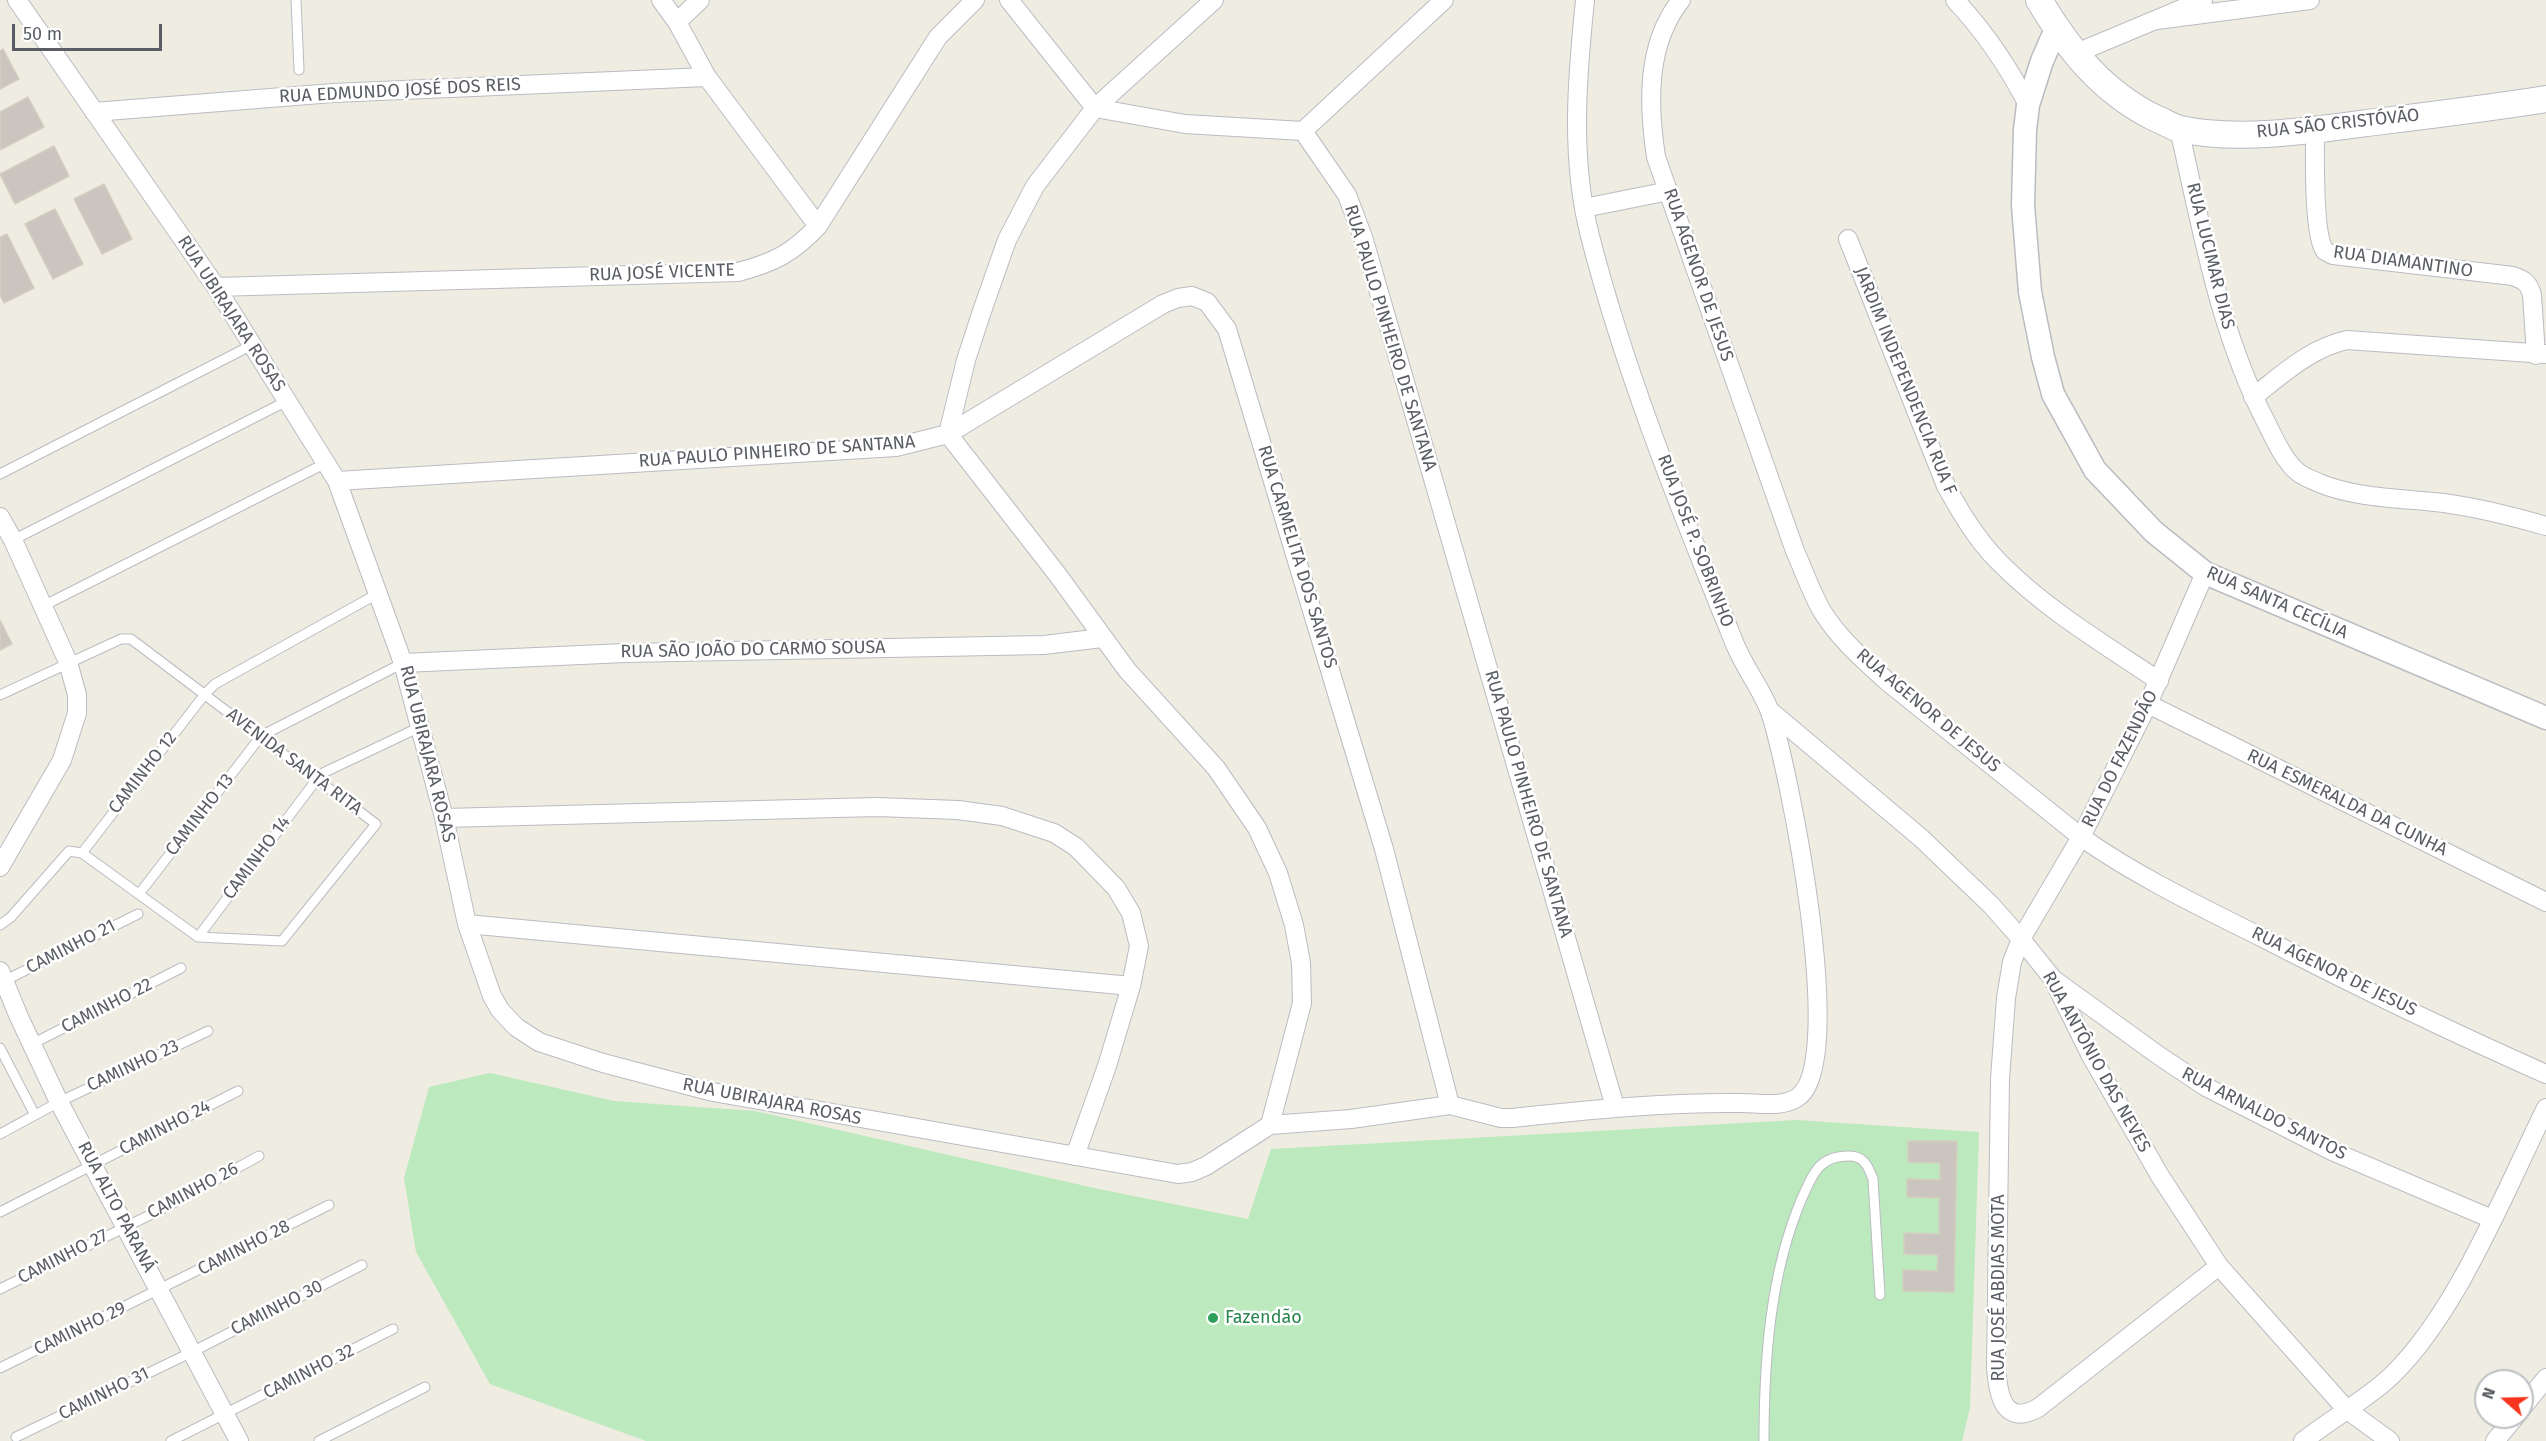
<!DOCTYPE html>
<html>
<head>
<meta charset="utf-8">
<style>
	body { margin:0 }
	#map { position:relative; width:2546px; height:1441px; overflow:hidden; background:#efece2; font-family:"Fira Sans",sans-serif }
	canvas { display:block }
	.north { position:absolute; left:2474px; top:1369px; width:60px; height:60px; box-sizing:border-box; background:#fff; border:2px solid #bdbfc1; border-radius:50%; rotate:290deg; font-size:16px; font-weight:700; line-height:24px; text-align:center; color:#5a5e64 }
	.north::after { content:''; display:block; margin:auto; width:21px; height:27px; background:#f8341e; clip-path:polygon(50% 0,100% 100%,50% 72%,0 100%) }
	.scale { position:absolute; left:12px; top:24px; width:150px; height:27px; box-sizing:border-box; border:3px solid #5a5e64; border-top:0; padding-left:8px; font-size:18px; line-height:21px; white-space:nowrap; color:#5a5e64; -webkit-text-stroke:4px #fff; paint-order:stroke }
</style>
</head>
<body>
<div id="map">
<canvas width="2546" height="1441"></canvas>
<div class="north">N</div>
<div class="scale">50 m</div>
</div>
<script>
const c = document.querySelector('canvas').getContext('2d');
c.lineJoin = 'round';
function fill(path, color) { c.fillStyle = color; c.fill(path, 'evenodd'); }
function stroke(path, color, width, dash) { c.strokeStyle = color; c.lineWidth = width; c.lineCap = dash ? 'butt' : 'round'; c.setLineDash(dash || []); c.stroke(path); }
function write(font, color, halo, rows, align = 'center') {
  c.font = font + ' "Fira Sans",sans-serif'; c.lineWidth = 5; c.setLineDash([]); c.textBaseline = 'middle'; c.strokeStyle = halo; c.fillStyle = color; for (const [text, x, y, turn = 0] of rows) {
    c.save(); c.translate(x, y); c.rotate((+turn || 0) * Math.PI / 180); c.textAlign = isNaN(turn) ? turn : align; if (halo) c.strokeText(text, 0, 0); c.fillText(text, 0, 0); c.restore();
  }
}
fill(new Path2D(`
	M490,1073L614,1101L755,1111L1094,1188L1248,1219L1271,1149L1796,1120L1979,1132L1970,1408L1962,1441H646L490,1384L416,1252L404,1178L429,1087Z`), '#bce9bd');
const building = new Path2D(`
	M3,49L19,79L0,89V51Z
	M28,97L44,127L0,150V112Z
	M54,146L69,176L15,204L0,174Z
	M104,184L132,239L102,254L74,199Z
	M55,209L83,264L53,279L25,224Z
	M7,234L34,288L4,303L0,295V237Z
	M0,620L12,644L0,650Z
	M1908,1141H1957L1954,1292L1903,1291V1270L1937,1271L1938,1255L1904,1254V1233L1939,1234V1198L1907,1197V1179L1940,1180V1163L1908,1162Z`);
fill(building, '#cac6bf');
stroke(building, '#d4cec0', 1.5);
const service = new Path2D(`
	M296,0L299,70
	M0,474L252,345
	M13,540L287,401
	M43,606L326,463
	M0,695L121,639H131L376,824L282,941L198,937L82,853L69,851L11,917L0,925
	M82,853L205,694L215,684L379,593
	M139,894L261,736L403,663
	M198,937L317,779L325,772L420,727
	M4,981L138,914
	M32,1044L181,968
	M0,1048L35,1115
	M0,1134L59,1102L208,1031
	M0,1212L238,1091
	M0,1289L164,1208L259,1156
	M0,1368L329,1205
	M16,1437L192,1352L362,1265
	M171,1441L393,1329
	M319,1441L425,1387
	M1764,1441C1764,1360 1770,1273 1802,1198C1807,1188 1811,1175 1820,1166C1828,1158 1838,1156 1849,1156C1864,1156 1868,1166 1873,1179L1880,1295`);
const minor = new Path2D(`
	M17,0L216,287L337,481L403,663L444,818L467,924L492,996L500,1010L516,1027L539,1042L603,1063L713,1092L1178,1174L1192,1172L1206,1166L1270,1125L1351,1119L1450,1105L1501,1118H1512C1589,1110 1665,1102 1741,1103C1759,1103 1783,1108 1798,1097C1848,1062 1789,769 1770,712C1763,692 1749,674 1740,655C1733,642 1729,628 1723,615C1673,491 1623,365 1590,236C1570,159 1577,78 1585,0
	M661,0L677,22L707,77L818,226
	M1009,0L1095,108
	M1681,0C1646,44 1648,104 1656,157L1795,551C1804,571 1811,592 1822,611C1839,639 1865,661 1889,683L2081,837C2138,877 2201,907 2263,938C2356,986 2451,1032 2546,1074
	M1955,0C1985,32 2008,66 2028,105
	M2157,20L2310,0
	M677,22L700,0
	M2074,54L2203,0
	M1095,108L1185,124L1303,131
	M94,112L333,93L707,77
	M2179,129C2202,229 2219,332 2267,424C2275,440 2284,461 2299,473C2304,477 2313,480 2319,483C2358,499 2403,498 2444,503C2479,508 2512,516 2546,526
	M2315,130C2315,153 2313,236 2325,251L2333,255L2513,276C2524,280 2529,283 2532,295L2536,355
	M1303,131L1347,195L1363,237L1615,1107
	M1303,131L1444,0
	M1584,208L1669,191
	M1848,239L1946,486C1961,513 1977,540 1999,562C2045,609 2104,644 2159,681
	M216,287L738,272C773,263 793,253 818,226L938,37L975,0
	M2253,397C2282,375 2310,348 2347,340L2546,354
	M948,434L1057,574L1127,670L1216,768L1257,828L1278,873L1294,925L1301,963L1302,1003L1270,1125
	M948,434L966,360L982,311L1007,240L1035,186L1095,108L1214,0
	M337,481L896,447L948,434L1163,304L1178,298L1192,296L1207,302L1227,329L1384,849L1450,1105
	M0,517L13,540L68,662L77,695V713L62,760L0,867
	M2205,573L2148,704L2081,837L2021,939L2012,962L2006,998L2000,1079L1996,1367C1998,1394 2003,1427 2038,1408L2219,1266
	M403,663L625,653L1044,645L1102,638
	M2148,704L2546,902
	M1769,710L1921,838L1991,905L2021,939L2053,979L2091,1056L2160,1176L2219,1266L2346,1409L2390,1441
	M444,818L877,807L958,810L1002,816L1054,833L1076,847L1116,888L1131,913L1139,946L1131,986L1107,1066L1075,1156
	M467,924L1131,986
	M0,971L19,1017L59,1102L239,1441
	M2053,979L2158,1055L2206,1087L2332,1151L2492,1219
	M2522,1408L2546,1378
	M2303,1441C2328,1422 2356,1405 2381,1385C2452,1326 2505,1191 2546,1108
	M2495,1441L2515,1417`);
const tertiary = new Path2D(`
	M2056,29L2042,61L2028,105L2025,130L2023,205L2030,292L2043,357L2053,394L2095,470L2154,532L2205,573L2546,718`);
const secondary = new Path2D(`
	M2039,0C2069,50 2102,92 2155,118C2163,121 2172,127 2180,129C2238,142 2316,130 2375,122C2432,115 2489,108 2546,99`);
stroke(service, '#babcc2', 11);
stroke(minor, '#babcc2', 20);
stroke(tertiary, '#babcc2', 25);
stroke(secondary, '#b8bbc2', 28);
stroke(service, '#fff', 9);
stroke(minor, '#fff', 18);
stroke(tertiary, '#fff', 22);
stroke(secondary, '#fff', 26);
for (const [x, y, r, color] of [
	[1213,1318,6,"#2e9e5b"]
]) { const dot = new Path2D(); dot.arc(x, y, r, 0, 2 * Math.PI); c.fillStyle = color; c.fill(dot); stroke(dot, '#fff', 2); }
write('18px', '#5a5e64', '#fff', [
	["RUA EDMUNDO JOSÉ DOS REIS",400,91,-3],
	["RUA SÃO CRISTÓVÃO",2338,124,-6],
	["RUA LUCIMAR DIAS",2210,256,76],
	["RUA DIAMANTINO",2403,262,8],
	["RUA JOSÉ VICENTE",662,273,-2],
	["RUA AGENOR DE JESUS",1698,275,71],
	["RUA UBIRAJARA ROSAS",231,314,57],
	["RUA PAULO PINHEIRO DE SANTANA",1390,338,73],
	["JARDIM INDEPENDENCIA RUA F",1905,381,68],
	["RUA PAULO PINHEIRO DE SANTANA",777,452,-4],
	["RUA JOSÉ P. SOBRINHO",1695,541,69],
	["RUA CARMELITA DOS SANTOS",1297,557,73],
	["RUA SANTA CECÍLIA",2277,603,24],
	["RUA SÃO JOÃO DO CARMO SOUSA",753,650,-1],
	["RUA AGENOR DE JESUS",1928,711,40],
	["RUA UBIRAJARA ROSAS",427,754,76],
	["RUA DO FAZENDÃO",2120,759,-64],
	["AVENIDA SANTA RITA",294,762,37],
	["CAMINHO 12",143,773,-52],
	["RUA ESMERALDA DA CUNHA",2347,803,26],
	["RUA PAULO PINHEIRO DE SANTANA",1528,804,74],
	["CAMINHO 13",200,815,-52],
	["CAMINHO 14",257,858,-53],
	["CAMINHO 21",71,947,-27],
	["RUA AGENOR DE JESUS",2334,972,26],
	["CAMINHO 22",107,1006,-27],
	["RUA ANTÔNIO DAS NEVES",2096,1062,61],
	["CAMINHO 23",133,1066,-25],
	["RUA UBIRAJARA ROSAS",772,1102,11],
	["RUA ARNALDO SANTOS",2264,1114,27],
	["CAMINHO 24",165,1128,-27],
	["CAMINHO 26",193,1191,-28],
	["RUA ALTO PARANÁ",116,1207,62],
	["CAMINHO 28",244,1248,-27],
	["CAMINHO 27",63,1257,-27],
	["RUA JOSÉ ABDIAS MOTA",1999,1288,-90],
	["CAMINHO 30",277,1308,-27],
	["CAMINHO 29",80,1329,-26],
	["CAMINHO 32",309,1372,-27],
	["CAMINHO 31",104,1394,-26]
]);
write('18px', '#27864d', '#fff', [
	["Fazendão",1225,1318]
], 'left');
</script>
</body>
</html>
